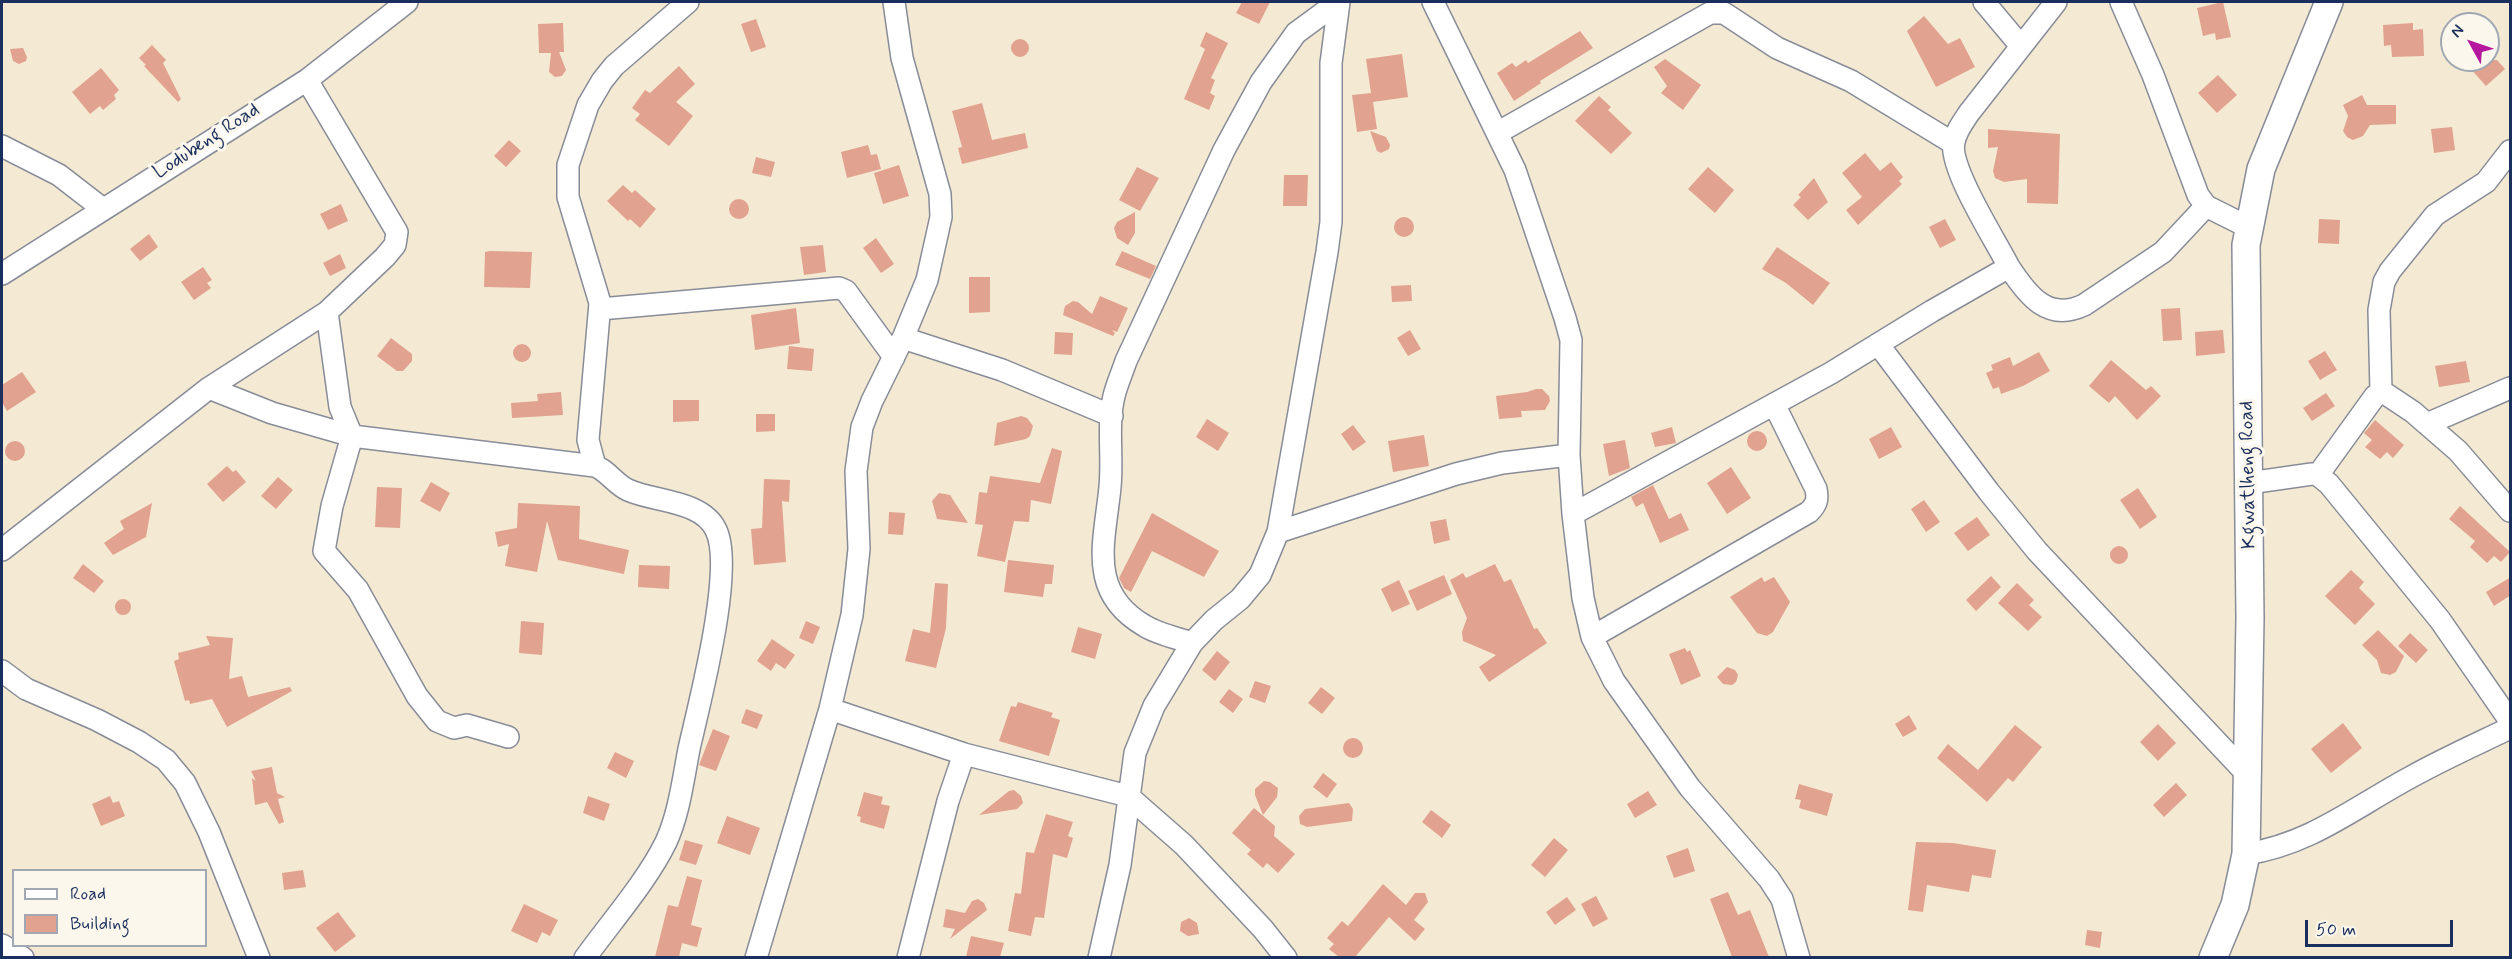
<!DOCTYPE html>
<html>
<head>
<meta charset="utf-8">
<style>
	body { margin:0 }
	#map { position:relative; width:2512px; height:959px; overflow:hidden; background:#f4ead3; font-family:Mynerve,sans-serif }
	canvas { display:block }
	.frame { position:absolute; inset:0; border:3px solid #1b2f5e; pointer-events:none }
	.legend { position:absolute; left:12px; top:869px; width:195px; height:78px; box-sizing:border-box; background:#fbf7ec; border:2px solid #a1a7b3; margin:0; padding:8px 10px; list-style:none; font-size:18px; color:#1b2f5e }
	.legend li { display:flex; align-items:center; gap:12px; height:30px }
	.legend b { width:30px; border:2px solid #a1a7b3 }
	.north { position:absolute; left:2440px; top:12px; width:60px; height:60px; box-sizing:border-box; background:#fbf7ec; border:2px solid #a1a7b3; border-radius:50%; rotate:310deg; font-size:16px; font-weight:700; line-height:24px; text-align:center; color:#1b2f5e }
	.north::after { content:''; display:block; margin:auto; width:21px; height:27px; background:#b5179e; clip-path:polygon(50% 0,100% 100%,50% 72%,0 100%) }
	.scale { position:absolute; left:2305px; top:920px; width:148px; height:27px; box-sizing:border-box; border:3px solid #1b2f5e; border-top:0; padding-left:8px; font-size:18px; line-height:21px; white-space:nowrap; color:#1b2f5e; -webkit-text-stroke:4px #fbf7ec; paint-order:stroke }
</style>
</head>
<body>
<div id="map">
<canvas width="2512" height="959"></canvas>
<div class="frame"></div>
<ul class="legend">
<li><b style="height:8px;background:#fff"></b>Road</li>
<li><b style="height:16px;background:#e1a28f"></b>Building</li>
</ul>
<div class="north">N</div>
<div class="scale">50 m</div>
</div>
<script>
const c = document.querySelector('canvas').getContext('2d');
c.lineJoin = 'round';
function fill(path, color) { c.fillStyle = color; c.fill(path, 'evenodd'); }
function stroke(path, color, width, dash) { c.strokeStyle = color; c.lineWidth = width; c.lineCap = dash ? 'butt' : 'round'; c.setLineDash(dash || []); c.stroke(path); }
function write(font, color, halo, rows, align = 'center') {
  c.font = font + ' Mynerve,sans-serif'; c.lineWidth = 6; c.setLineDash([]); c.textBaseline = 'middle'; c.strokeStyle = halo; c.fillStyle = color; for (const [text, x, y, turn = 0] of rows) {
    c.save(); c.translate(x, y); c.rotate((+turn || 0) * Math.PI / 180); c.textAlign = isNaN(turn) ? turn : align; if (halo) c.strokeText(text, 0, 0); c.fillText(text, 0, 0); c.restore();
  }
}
fill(new Path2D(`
	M1242,2H1270L1259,24L1236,13Z
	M2223,2L2231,37L2216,40L2215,33L2203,36L2197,8Z
	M1924,16L1948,44L1960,38L1975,67L1936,87L1907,31Z
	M756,19L766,47L751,52L741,24Z
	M563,23L564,52H559L566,70L562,76L555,77L549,72L551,53H539L538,24Z
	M2413,23V30L2423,29L2424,56L2392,57L2391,45L2384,46L2383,25Z
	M1580,31L1593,48L1540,81L1541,83L1514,101L1497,73L1512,63L1516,67L1526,60L1528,63Z
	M1206,32L1228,43L1211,78L1215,80L1210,93L1215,96L1209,110L1184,99L1205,49L1200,46Z
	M1011 48a9 9 0 1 1 18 0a9 9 0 1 1-18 0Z
	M152,45L166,60L163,63L181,99L178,102L144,66L146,65L139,58Z
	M23,48L27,57L26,61L19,64L13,61L10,49Z
	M1402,54L1408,97L1373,102L1377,129L1357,132L1352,95L1371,93L1366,59Z
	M1665,59L1701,85L1683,110L1661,93L1667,86L1654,67Z
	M2477,60H2497L2505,69L2486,86L2469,67Z
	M679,66L695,84L676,102L693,116L669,146L635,120L640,114L632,108L645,90L650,93Z
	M101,68L119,90L114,95L116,99L103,110L100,106L90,114L72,92Z
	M2218,75L2237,95L2217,113L2198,93Z
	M2362,95L2367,105H2396V124L2370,125L2363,136L2353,140L2347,137L2343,131L2348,116L2343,105Z
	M1599,96L1611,107L1608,110L1632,133L1611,154L1575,121Z
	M982,103L992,140L1025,133L1028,148L962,164L958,148L962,147L952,111Z
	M2452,127L2455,150L2434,153L2431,129Z
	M1988,129L2060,134L2058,204L2027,203V179L2004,182L1995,178L1993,171L1998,147L1988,148Z
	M1370,131L1386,137L1390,145L1389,149L1381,153L1377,151Z
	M509,140L521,151L506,167L494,156Z
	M868,145L871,155L877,154L881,169L847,178L841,152Z
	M1865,153L1880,171L1891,162L1903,177L1899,181L1902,184L1858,225L1846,210L1862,197L1842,173Z
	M756,157L775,162L771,177L752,173Z
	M899,165L909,196L883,204L874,173Z
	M1137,167L1159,178L1140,211L1119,200Z
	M1708,167L1734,190L1715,213L1688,189Z
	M1284,175H1308L1307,206H1283Z
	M1814,178L1828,202L1808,220L1793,205L1801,197L1798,195Z
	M623,185L632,193L635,190L656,209L640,228L630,219L628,221L607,201Z
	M729 209a10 10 0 1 1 20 0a10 10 0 1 1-20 0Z
	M341,204L348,221L328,230L320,214Z
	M1135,212V233L1128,245L1117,238L1114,228L1117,222Z
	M1394 227a10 10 0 1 1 20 0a10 10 0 1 1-20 0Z
	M1945,219L1956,240L1940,248L1929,227Z
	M2319,219L2340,220L2339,244L2318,243Z
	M149,234L158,247L140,261L130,249Z
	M876,238L894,264L881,273L863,248Z
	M823,245L826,272L804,275L800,247Z
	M1777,247L1830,283L1813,305L1786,283L1762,269Z
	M490,251L532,252L530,288L484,287L485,252Z
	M1122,251L1156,266L1150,279L1115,265Z
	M340,254L346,268L330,276L323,263Z
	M203,267L212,280L207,283L211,288L194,300L181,282Z
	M969,277H990V312L969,313Z
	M1411,285L1412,301L1392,302L1391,286Z
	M1100,296L1128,308L1117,332L1112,330L1115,333L1113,336L1063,315L1065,306L1073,301L1078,302L1092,314Z
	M796,308L800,343L755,350L751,315Z
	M2180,308L2182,340L2163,341L2161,309Z
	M1410,330L1421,349L1408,356L1397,338Z
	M2223,330L2225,353L2196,356L2195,332Z
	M1055,332L1073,333L1072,355L1054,354Z
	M391,338L412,354V361L403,371H397L377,356Z
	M513 353a9 9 0 1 1 18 0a9 9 0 1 1-18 0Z
	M789,346L814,349L812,371L787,369Z
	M2325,351L2337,370L2320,380L2308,361Z
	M2039,352L2050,371L2023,386L2001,394L1999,387L1993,389L1986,373L1993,370L1991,365L2010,357L2013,366Z
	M2111,360L2146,390L2151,386L2161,396L2137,420L2115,396L2109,403L2089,386Z
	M2466,361L2470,382L2439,387L2435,366Z
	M22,372L36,392L7,411L2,402V385Z
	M1536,389H1542L1549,396L1550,401L1545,410L1521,411L1522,417L1499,419L1496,396L1527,392Z
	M561,392L563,415L512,418L511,403L538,401L537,394Z
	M2326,393L2335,406L2312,421L2303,408Z
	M673,400H699V421L673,422Z
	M756,414H775V431L756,432Z
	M1021,416L1027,418L1033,426L1030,436L1026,439L994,446L997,423Z
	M1207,419L1229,433L1218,451L1196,437Z
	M2375,420L2404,445L2393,458L2387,452L2380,459L2365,447L2372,440L2364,433Z
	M1353,425L1366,442L1353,451L1341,434Z
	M1672,427L1676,443L1655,447L1651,433Z
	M1891,427L1902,447L1879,459L1869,439Z
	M1747 441a10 10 0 1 1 20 0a10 10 0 1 1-20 0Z
	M1424,435L1429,466L1393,472L1388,441Z
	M1625,440L1630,468L1609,476L1603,444Z
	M5 451a10 10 0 1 1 20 0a10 10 0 1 1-20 0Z
	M1052,448L1062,451L1051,504L1031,500L1029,522L1014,521L1005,562L977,556L983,525L975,524L979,492L987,493L990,476L1040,483Z
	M227,466L233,472L236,470L246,482L223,502L207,484Z
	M1731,467L1751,498L1727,514L1707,483Z
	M278,477L293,490L276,509L261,496Z
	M764,479L790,480L789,502L782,501L786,562L754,565L751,529L762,528Z
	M431,482L450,493L440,512L420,501Z
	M1653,485L1669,519L1681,513L1689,530L1660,543L1643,503L1636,507L1631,497Z
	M377,487L402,488L400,528L375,527Z
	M2138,488L2157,517L2140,529L2120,500Z
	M939,493L950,495L968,523L937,519L932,501Z
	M1924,500L1940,522L1926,532L1911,509Z
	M152,503L146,537L113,555L104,543L124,529L120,521Z
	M518,503L580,506L579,539L629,550L624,574L558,560L547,521L537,572L505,566L509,544L498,547L495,532L517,528Z
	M2460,506L2510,552L2501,562L2494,556L2487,563L2470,547L2475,541L2449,519Z
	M889,512L905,513L903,535L888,534Z
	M1152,513L1219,551L1204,577L1152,551L1131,592L1124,588L1119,578Z
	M1977,517L1990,535L1968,551L1954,533Z
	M1446,519L1450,540L1434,544L1430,522Z
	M2110 555a9 9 0 1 1 18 0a9 9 0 1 1-18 0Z
	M1008,560L1054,565L1052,584H1045L1043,597L1004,592Z
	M83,564L104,581L94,593L73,578Z
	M1495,564L1504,582L1511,579L1534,629L1537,628L1547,643L1489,682L1479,667L1496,655L1463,641L1462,632L1467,618L1450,580L1463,573L1466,578Z
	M639,565L670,566L669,589L638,587Z
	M2351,570L2364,582L2359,588L2375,604L2355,625L2325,596Z
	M1444,575L1452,594L1417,611L1408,591Z
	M1991,576L2001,587L1976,611L1966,600Z
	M1762,577L1764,582L1774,577L1790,602L1773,632L1767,636L1757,633L1730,597Z
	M2511,577V595L2494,606L2486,592Z
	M1399,580L1410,604L1392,612L1381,589Z
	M935,583L948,584L946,628L936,668L905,661L913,629L930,633Z
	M2017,583L2034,600L2029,605L2042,617L2028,631L1998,603Z
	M115 607a8 8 0 1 1 16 0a8 8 0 1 1-16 0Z
	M521,621L544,623L542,655L519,653Z
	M806,621L820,627L813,644L799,638Z
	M1078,627L1102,634L1095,659L1071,652Z
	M2378,630L2404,656L2396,672L2390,675L2381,673L2377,660L2362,645Z
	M2410,633L2428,650L2416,663L2398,646Z
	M206,636L233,638L229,679L242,676L248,697L290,687L292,691L227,727L212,699L190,704L189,700L185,701L174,661L179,659L178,653L210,645Z
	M772,639L795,655L785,669L776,663L771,671L757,661Z
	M1685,648L1687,652L1690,650L1701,676L1681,685L1669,654Z
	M1217,651L1230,662L1215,681L1202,670Z
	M1727,667L1735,670L1738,675L1736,682L1732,685L1723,684L1717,677Z
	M1255,681L1271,686L1265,703L1249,697Z
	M1321,687L1335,698L1322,714L1308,703Z
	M1229,689L1243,699L1233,713L1219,702Z
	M1018,702L1053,713L1051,717L1060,720L1049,756L999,741L1011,706L1016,707Z
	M746,709L763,715L757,729L741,723Z
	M1909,715L1917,729L1903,737L1895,724Z
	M2343,723L2362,748L2331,773L2311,749Z
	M2158,724L2176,743L2158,761L2140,742Z
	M2015,725L2042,747L2013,782L2008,778L1987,802L1937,758L1948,744L1978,770Z
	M713,729L730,736L716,771L699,765Z
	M1343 748a10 10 0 1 1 20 0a10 10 0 1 1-20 0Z
	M615,752L634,761L626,778L607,768Z
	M272,767L277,793L285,797L278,799L284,822L279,824L267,802L255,805L252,778L256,781L251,771Z
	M1323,773L1337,784L1327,798L1313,787Z
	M1264,781L1270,782L1278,788L1277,797L1263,815L1255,795V789Z
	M2176,783L2187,795L2164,817L2153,805Z
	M1799,784L1833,794L1827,816L1799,808L1801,800L1795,799Z
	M1014,790L1021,796L1023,803L1017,809L979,815L1009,791Z
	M1648,791L1657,805L1635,818L1627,804Z
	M864,792L883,797L881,804L890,806L884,829L860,822L861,817L857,816Z
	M110,796L113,803L119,801L125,816L101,826L92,804Z
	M588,796L610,804L604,821L583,813Z
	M1349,803L1353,809L1352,821L1307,827L1300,824L1299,816L1305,809Z
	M1254,808L1275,826L1274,836L1295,854L1278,873L1267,863L1263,868L1247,854L1251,850L1232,833Z
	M1431,810L1451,825L1442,838L1422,822Z
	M1046,814L1073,822L1068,836L1073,838L1067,858L1053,854L1044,918L1035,917L1031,936L1008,931L1015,893L1021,894L1026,852L1034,853Z
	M727,816L760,828L750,855L717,843Z
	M1554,838L1568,850L1545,877L1531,865Z
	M685,840L703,845L696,865L679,860Z
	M1916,842L1953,843L1996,850L1991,878L1972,875L1969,892L1927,885L1923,912L1908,910Z
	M1688,848L1695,871L1674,878L1666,856Z
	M303,870L306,887L284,890L282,873Z
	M687,876L702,880L691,925L702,928L697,947L682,943L679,957H655L668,905L678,907Z
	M1383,884L1406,905L1415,893H1425L1428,902L1414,920L1425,929L1415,941L1389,917L1355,957H1339L1329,949L1334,944L1327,938L1342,921L1348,926Z
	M1728,892L1738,915L1750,910L1769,957H1732L1710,899Z
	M1596,896L1608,919L1593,927L1581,904Z
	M1567,897L1576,910L1555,925L1546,912Z
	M978,899L984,903L987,910L950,939L955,929L943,927L946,909L965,913L972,901Z
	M524,904L558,920L550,936L542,932L537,943L511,931Z
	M338,912L356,936L335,952L316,928Z
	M1189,918L1197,923L1199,934L1188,936L1180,931L1181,922Z
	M2087,930L2102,932L2100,948L2085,945Z
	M971,936L1004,943L1000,957H966Z`), '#e1a28f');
const minor = new Path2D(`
	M1433,2L1515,170L1565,318L1571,340L1569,455L1573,514L1583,598L1592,637L1614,681L1690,788L1769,879L1782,899L1799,958
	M1984,2L2020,45
	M2121,2L2153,75L2198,195L2206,206L2250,228
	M1497,133L1710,13H1724L1777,48L1851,81L1953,143
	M2,146L59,175L103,209
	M2009,267C1996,241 1948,167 1954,142C1956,131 1963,122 1969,113L2056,2
	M2,274L307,80L407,2
	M600,309L839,288L846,291L894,357
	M327,312L340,407L352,436L332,506L324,551L358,590L417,696L437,721L454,728L467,725L508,737
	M903,338L1002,370L1112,416
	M1878,344L1989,492L2037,551L2246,773
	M209,388L272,413L352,436L595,466
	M2381,392L2379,310L2384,282L2390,271L2435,215L2486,182L2510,151
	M2427,424L2510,388
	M2318,475L2375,396L2383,392L2413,412L2458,451L2510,511
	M2249,483L2312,474L2318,475L2329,484L2440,620L2510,721
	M1573,514L1831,373L1932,311L2009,267C2028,296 2048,322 2084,305L2163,252L2206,206
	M1278,532L1456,474L1502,463L1569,455
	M2,550L209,388L327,312L385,257L395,245L397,232L307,80
	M1592,637L1809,512C1817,504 1818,499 1816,489L1774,404
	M1192,643C1177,638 1158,634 1145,626C1086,592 1105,541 1110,487C1113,457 1107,425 1114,396C1117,384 1122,373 1126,361L1224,150L1261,82L1296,33L1338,2
	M2,671L26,689L97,720L139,742L166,760L185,783L209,832L259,958
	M830,709L964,754L1128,796L1184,845L1263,929L1286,958
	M2246,854C2311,844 2355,807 2411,777C2443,759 2477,744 2510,728
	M2,945L23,958
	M585,958C611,922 647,881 666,842C679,814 683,780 689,749C699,704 735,569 716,530C702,500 654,502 628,490C615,484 607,470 595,466L588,440L600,303L568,197V165L588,105L602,81L614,66L688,2
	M756,958L830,709L852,615L859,549L856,471L862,427L872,401L903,338L927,280L941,217L940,194L902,58L894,2
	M908,958L948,801L964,754
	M1099,958L1120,865L1135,753L1154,706L1192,643L1214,620L1240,599L1260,575L1278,532L1327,252L1331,222V63L1339,2`);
const tertiary = new Path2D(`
	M2213,958L2235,905L2246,854L2250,618L2246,245L2261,169L2329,2`);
stroke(minor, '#888c98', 24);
stroke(tertiary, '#888c98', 30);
stroke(minor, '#fff', 21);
stroke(tertiary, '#fff', 27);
write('20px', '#1b2f5e', '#fbf7ec', [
	["Lodubeng Road",207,142,-33],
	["Kgwatlheng Road",2249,475,-91]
]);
</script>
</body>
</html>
